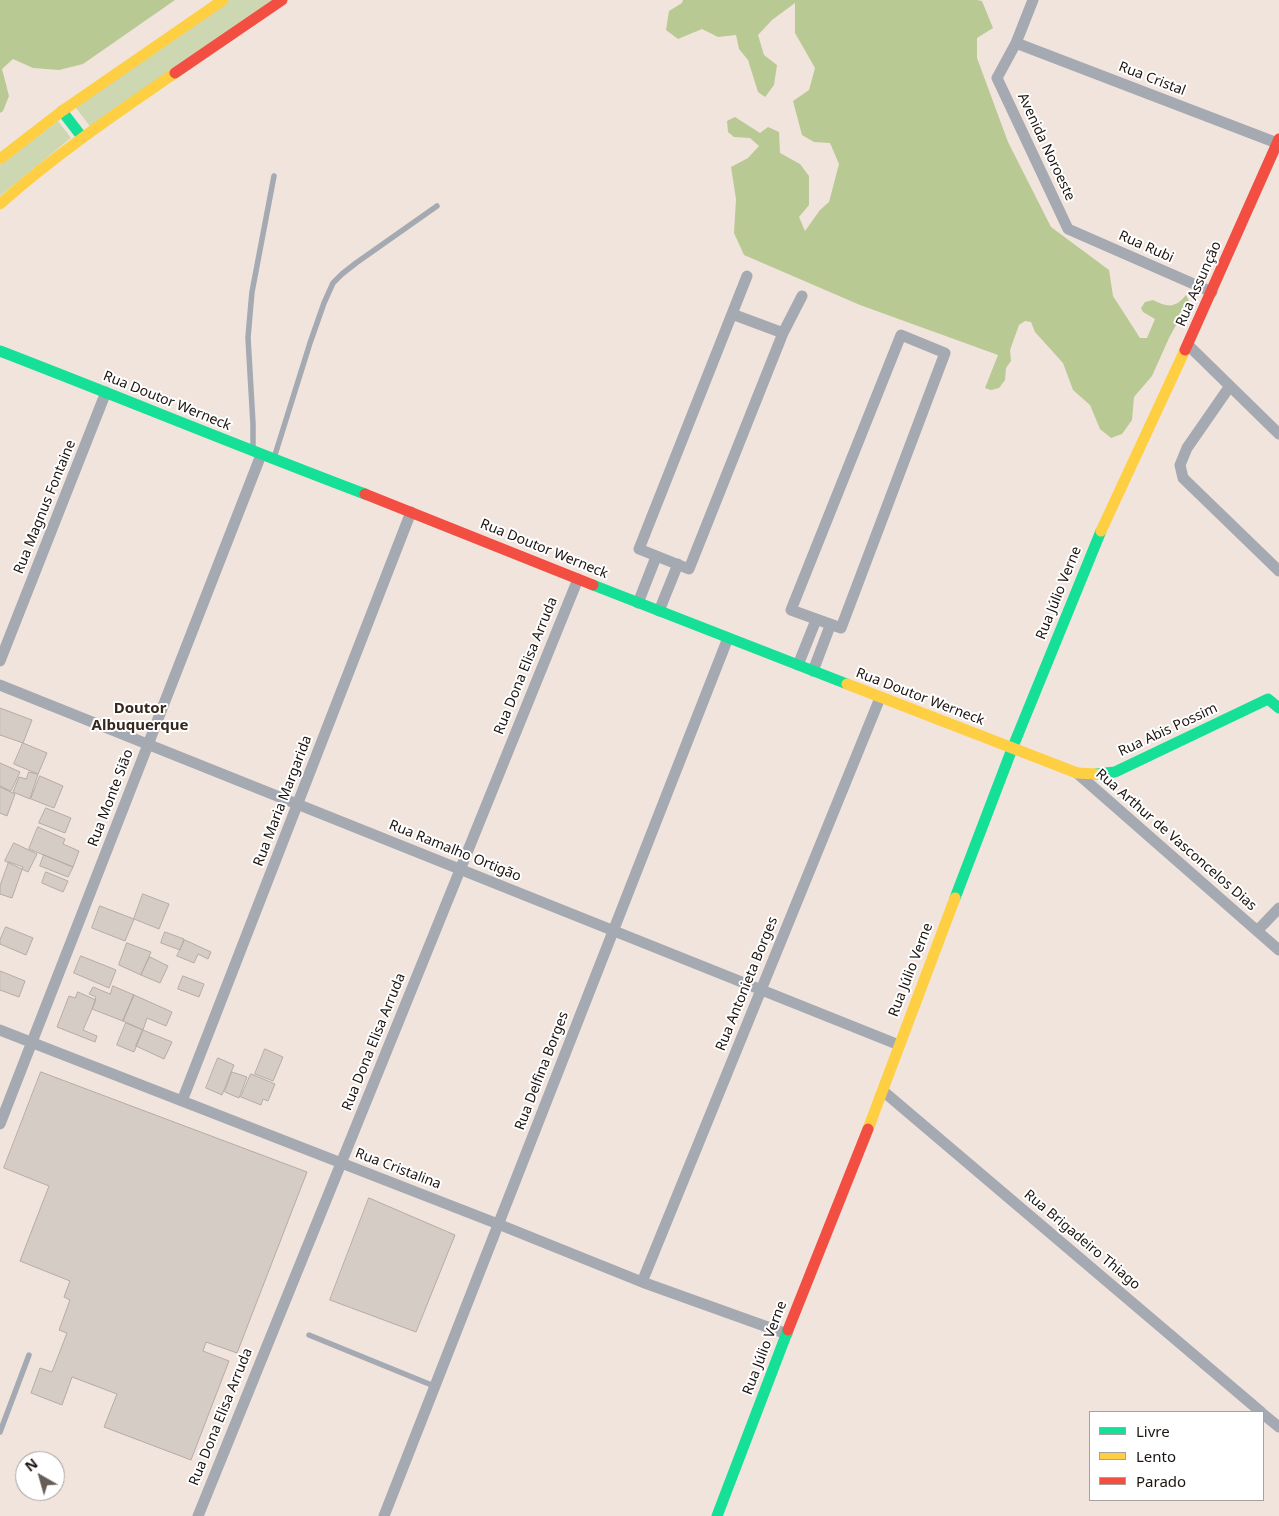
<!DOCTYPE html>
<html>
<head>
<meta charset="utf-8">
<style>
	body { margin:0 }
	#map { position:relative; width:1279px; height:1516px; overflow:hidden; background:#f1e4dd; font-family:"Noto Sans",sans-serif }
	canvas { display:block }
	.legend { position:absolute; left:1089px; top:1411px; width:175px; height:90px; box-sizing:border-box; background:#fff; border:1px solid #a4a19f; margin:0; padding:6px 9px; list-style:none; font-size:15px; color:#1c1410 }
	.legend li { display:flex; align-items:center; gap:10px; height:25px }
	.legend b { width:25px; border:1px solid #a4a19f }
	.north { position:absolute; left:15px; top:1451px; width:50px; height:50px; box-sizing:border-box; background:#fff; border:1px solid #a4a19f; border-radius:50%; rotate:322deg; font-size:14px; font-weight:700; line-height:20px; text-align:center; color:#1c1410 }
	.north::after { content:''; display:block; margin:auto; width:18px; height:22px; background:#675d58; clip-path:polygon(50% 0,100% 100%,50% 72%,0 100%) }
</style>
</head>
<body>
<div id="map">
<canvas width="1279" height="1516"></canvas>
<ul class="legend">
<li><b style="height:6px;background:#16e098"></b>Livre</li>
<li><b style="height:6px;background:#ffcf43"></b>Lento</li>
<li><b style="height:6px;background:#f24e42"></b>Parado</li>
</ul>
<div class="north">N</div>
</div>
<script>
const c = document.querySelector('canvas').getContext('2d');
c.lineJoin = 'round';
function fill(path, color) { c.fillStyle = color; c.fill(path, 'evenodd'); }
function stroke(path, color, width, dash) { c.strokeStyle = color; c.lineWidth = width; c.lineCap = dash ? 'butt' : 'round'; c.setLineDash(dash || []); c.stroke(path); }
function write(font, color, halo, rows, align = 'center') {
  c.font = font + ' "Noto Sans",sans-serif'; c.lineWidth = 4; c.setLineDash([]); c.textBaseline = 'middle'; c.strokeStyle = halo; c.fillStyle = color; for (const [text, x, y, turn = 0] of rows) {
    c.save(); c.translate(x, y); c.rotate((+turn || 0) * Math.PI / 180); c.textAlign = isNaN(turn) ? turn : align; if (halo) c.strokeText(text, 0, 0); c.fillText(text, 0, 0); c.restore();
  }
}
fill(new Path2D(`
	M225,0H280L92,129L73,104Z
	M58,121L71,138L0,196V165Z`), '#cdd7b1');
fill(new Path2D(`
	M0,0H175L83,64L59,70L33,68L13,59L2,69L9,96L3,111L0,113Z
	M683,0H977L982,1L993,28L977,38V58L1008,142L1051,227L1109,270L1113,296L1140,338H1147L1155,319L1143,312L1141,308L1145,302L1153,300C1167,307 1175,309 1186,295L1189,301L1169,338L1152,376L1134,397L1132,420L1122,434L1111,438L1100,429L1090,405L1073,390L1063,363L1035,332L1031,322L1025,321L1019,325L1010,350L1011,361L1006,368L1005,380L999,388L991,390L985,388L998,355L860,305L744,255L734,233L736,199L731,167L748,158L759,146L750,138L734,137L728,132L727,121L735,117L760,133L768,127L779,132L780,153L800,164L809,176V205L799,217L805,231L820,210L829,202L839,164L830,143L814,142L802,135L793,101L809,90L815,68L795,33V3L772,20L758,35L764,55L777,65L774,85L765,97L758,92L748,60L739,49L736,35L718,37L702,29L678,39L666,30L669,11L682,3Z`), '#b9c993');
const building = new Path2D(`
	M0,708L32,720L23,743L0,735Z
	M23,743L47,753L38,774L14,764Z
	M0,763L20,772L11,791L0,786Z
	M29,772L38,774L30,799L13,792L19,777L26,779Z
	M40,776L63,786L54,808L31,799Z
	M0,787L15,794L7,816L0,813Z
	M46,808L71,818L65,833L39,823Z
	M38,827L65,839L63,844L79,851L73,867L29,849Z
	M14,843L37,854L28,872L5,861Z
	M44,855L73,867L68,877L40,866Z
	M9,862L23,867L12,898L0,894V886Z
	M46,872L68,881L63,892L42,883Z
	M143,894L169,904L159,929L134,919Z
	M100,906L134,919L125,941L92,928Z
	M6,927L33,938L26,955L0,944V940Z
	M165,932L184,939L180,950L161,943Z
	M185,940L211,952L208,959L198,954L194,963L177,956Z
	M127,943L151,952L141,975L119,965Z
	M81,956L116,970L109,988L74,973Z
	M150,957L168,966L160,983L141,975Z
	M0,971L25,981L19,997L0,990Z
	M183,976L204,984L199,997L178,989Z
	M113,986L134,995L123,1021L92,1009L96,997L89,994L93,987L110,994Z
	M78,992L96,1000L83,1030L97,1036L95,1042L57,1027L69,996L75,998Z
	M134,995L172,1012L166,1026L147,1018L143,1030L123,1021Z
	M126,1023L143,1030L134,1052L117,1045Z
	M143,1030L172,1042L164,1059L136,1046Z
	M265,1049L283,1057L273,1081L255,1074Z
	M218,1058L234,1065L222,1095L206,1088Z
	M41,1072L307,1172L237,1353L206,1342L203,1351L229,1361L191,1460L104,1427L117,1394L72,1377L62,1405L31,1393L40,1368L52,1372L67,1333L59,1330L70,1300L64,1297L70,1281L20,1261L49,1186L4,1168Z
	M232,1072L247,1077L239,1098L225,1092Z
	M251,1074L275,1084L268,1101L263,1099L261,1105L241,1097Z
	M369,1198L455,1235L416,1332L330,1300Z`);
fill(building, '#d6ccc6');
stroke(building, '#b5aba5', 1);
stroke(new Path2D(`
	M253,450V424L248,338L250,314L252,292L274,176
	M274,458L310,343L324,303L333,283L342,274L356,263L437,206
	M309,1335L434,1386
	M0,1432L29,1355`), '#a4a9b2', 5.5);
stroke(new Path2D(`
	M1033,0L1016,43L997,78L1068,229L1212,292
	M1016,43L1277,143
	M747,276L639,549L689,569L783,333L802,296
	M732,314L783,333
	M901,335L945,353L841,628L791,610Z
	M1188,345L1279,434
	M1230,386L1187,448L1180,465L1183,478L1279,571
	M638,603L656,557
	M659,611L678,564
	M0,661L106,392
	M798,665L816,620
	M813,671L830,626
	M0,685L899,1045
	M1077,773L1279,950
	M1257,931L1279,908
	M0,1030L498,1224L642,1282L787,1334
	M883,1091L1261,1412
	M182,1101L411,512
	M0,1124L261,455
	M642,1282L880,698
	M1263,1414L1279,1427
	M198,1516L578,579
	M384,1516L728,638`), '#a4a9b2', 11);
stroke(new Path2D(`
	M62,111L82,137
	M0,351C122,398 243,448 365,494
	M593,585L847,684
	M1096,774L1115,772L1268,699L1279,708
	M955,898L1012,749L1101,531
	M717,1516L788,1330`), '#16e098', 11);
stroke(new Path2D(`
	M0,159L62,111L223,0
	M0,204C55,155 114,115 175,73
	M1101,531L1185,350
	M847,684L1077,773L1096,774
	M868,1129L955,898`), '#ffcf43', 11);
stroke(new Path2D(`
	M175,73L282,0
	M1185,350L1279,139
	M365,494L593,585
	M788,1330L868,1129`), '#f24e42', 11);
write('14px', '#1c1410', '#fff', [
	["Rua Cristal",1152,79,21],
	["Avenida Noroeste",1046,147,65],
	["Rua Rubi",1146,247,24],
	["Rua Assunção",1199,284,-66],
	["Rua Doutor Werneck",167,401,22],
	["Rua Magnus Fontaine",45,507,-68],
	["Rua Doutor Werneck",544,549,22],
	["Rua Júlio Verne",1059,593,-68],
	["Rua Dona Elisa Arruda",526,666,-68],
	["Rua Doutor Werneck",920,697,21],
	["Rua Abis Possim",1168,730,-25],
	["Rua Monte Sião",111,798,-69],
	["Rua Maria Margarida",283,801,-69],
	["Rua Arthur de Vasconcelos Dias",1176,840,41],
	["Rua Ramalho Ortigão",455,851,22],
	["Rua Júlio Verne",911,970,-69],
	["Rua Antonieta Borges",747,984,-68],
	["Rua Dona Elisa Arruda",374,1042,-68],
	["Rua Delfina Borges",542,1071,-69],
	["Rua Cristalina",398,1169,21],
	["Rua Brigadeiro Thiago",1082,1240,40],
	["Rua Júlio Verne",765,1348,-69],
	["Rua Dona Elisa Arruda",221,1417,-68]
]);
write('bold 15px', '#38271d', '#fff', [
	["Doutor",140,709],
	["Albuquerque",140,726]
]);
</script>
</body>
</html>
